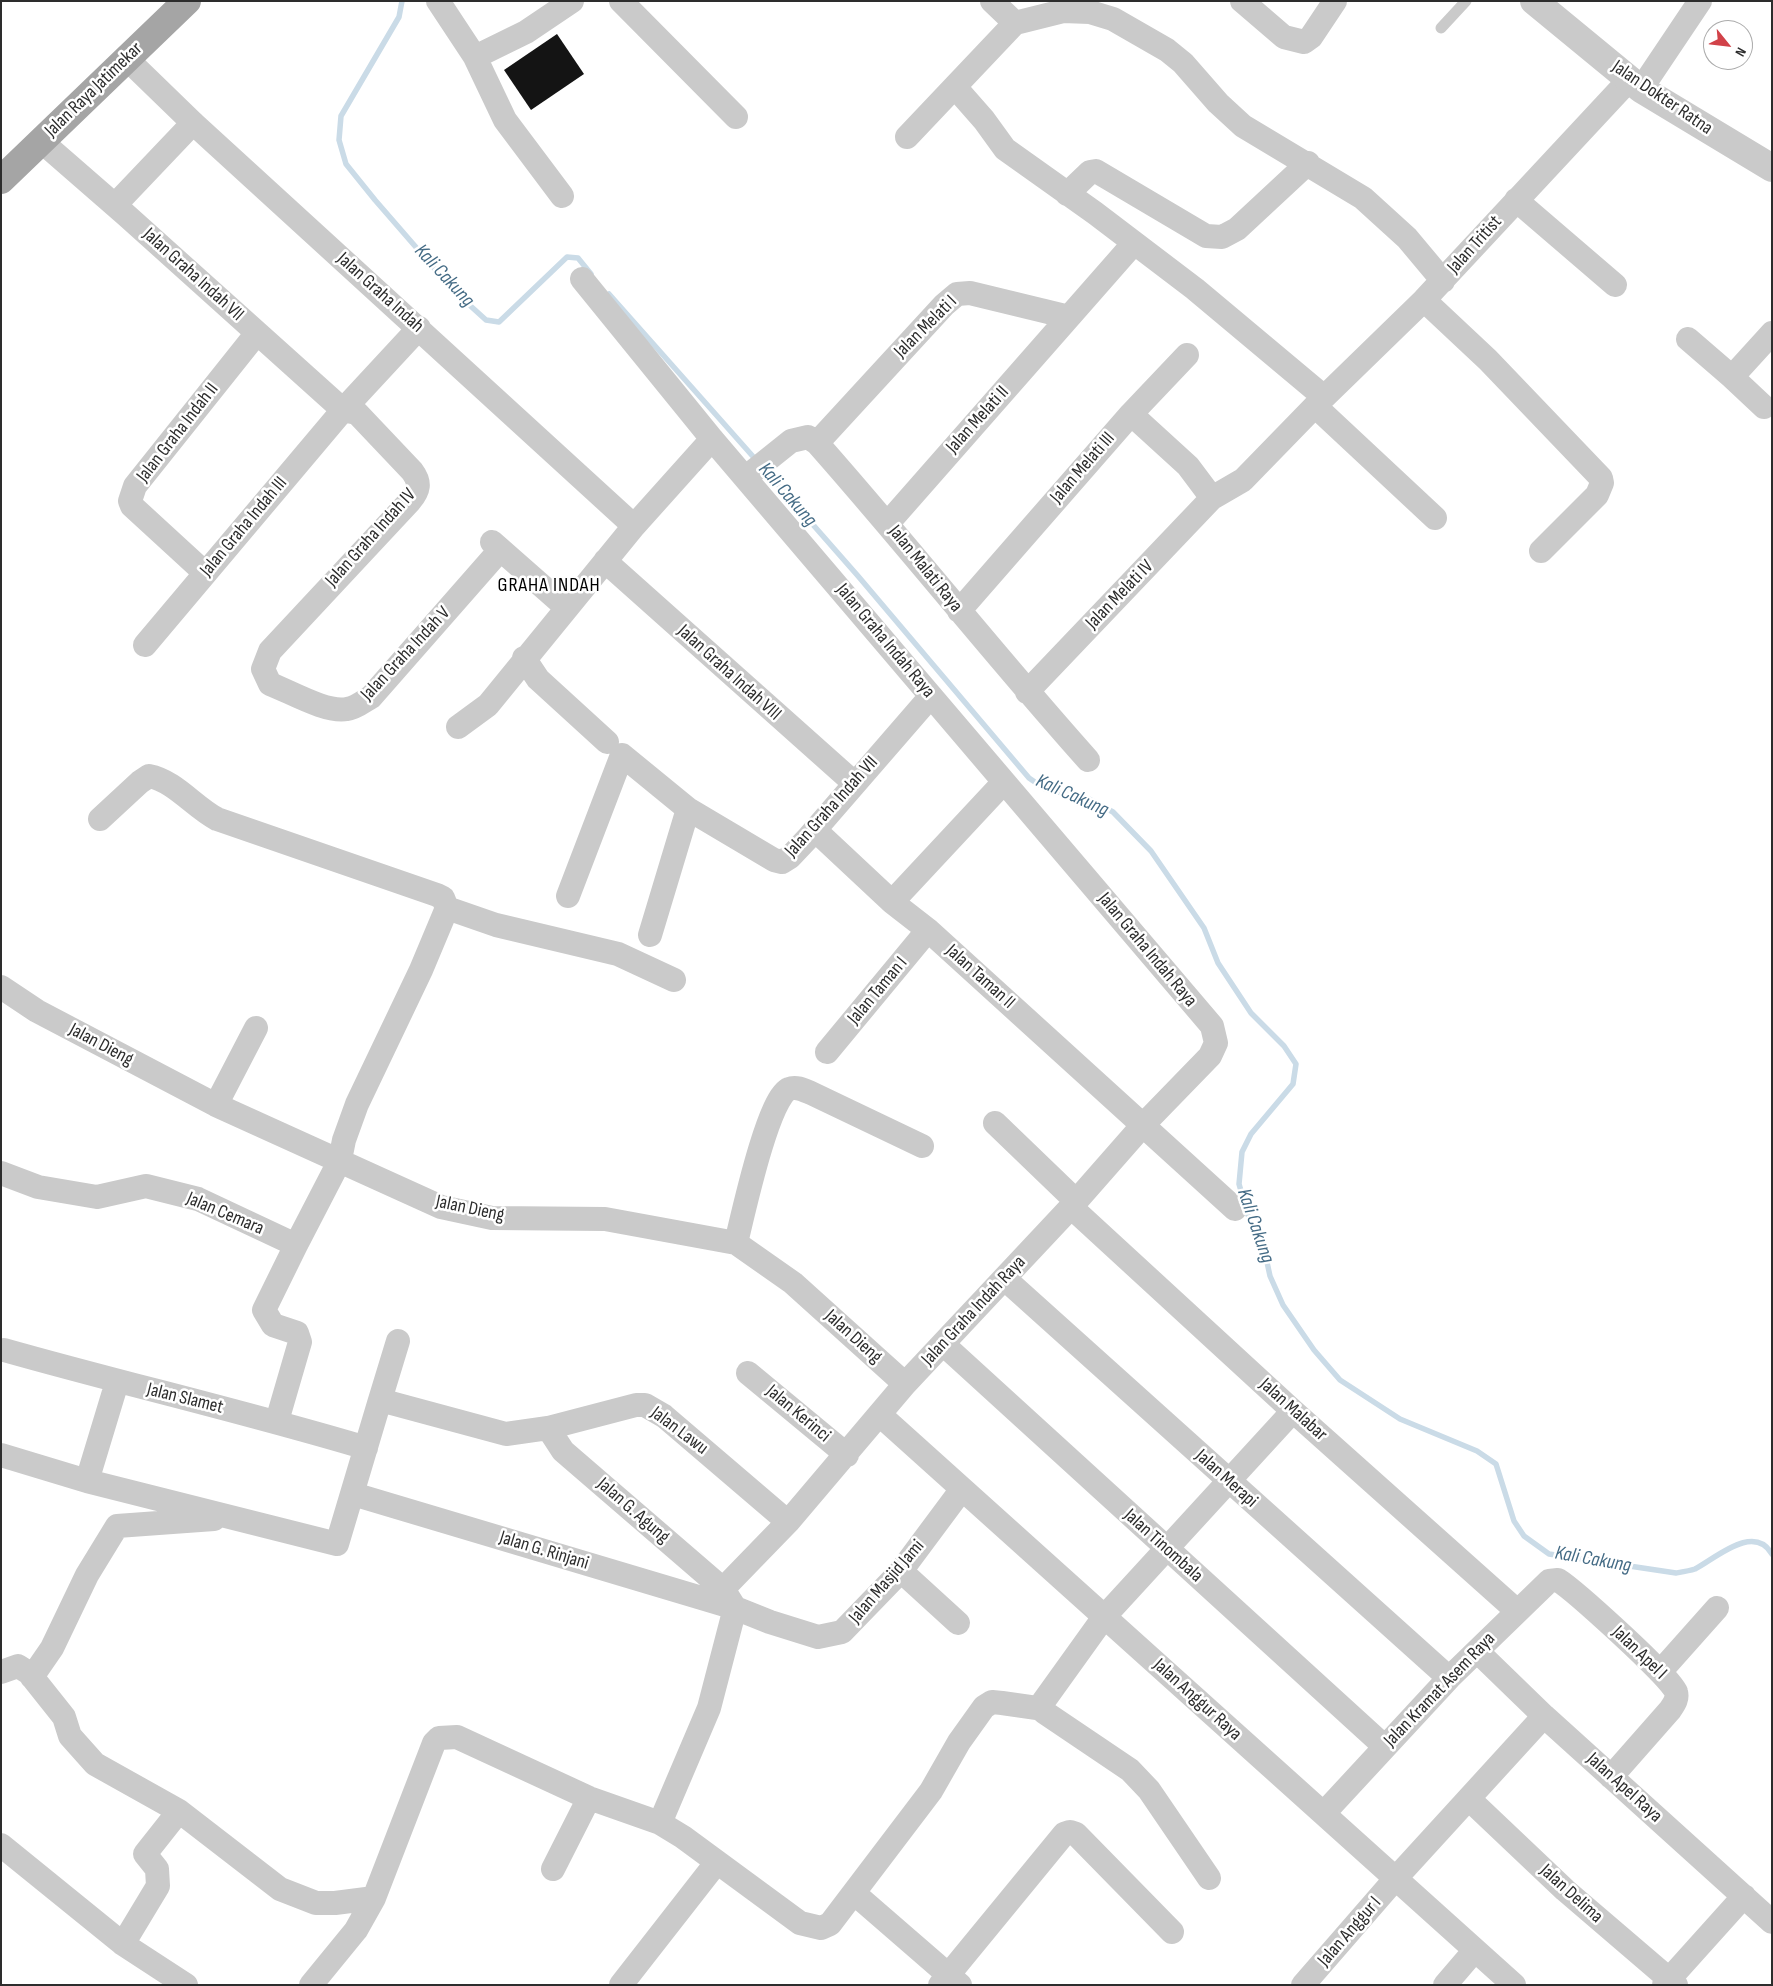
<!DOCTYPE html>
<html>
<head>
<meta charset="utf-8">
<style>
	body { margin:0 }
	#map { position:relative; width:1773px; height:1986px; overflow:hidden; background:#fff; font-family:"Sofia Sans Condensed",sans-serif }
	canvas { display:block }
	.frame { position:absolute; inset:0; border:2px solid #2d2d2d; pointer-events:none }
	.north { position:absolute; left:1703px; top:20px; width:50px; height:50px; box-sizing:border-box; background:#fff; border:1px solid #ababab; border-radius:50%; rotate:119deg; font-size:14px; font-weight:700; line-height:20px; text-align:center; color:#2d2d2d }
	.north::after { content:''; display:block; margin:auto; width:18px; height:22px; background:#d14249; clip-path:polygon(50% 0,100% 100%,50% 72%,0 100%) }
</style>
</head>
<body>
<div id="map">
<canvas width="1773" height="1986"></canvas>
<div class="frame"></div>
<div class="north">N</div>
</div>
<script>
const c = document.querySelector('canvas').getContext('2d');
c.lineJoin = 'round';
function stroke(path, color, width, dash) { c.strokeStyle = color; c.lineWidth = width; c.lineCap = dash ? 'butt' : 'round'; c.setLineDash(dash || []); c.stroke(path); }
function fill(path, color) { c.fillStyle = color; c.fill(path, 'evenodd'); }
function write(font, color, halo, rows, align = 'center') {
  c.font = font + ' "Sofia Sans Condensed",sans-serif'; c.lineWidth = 5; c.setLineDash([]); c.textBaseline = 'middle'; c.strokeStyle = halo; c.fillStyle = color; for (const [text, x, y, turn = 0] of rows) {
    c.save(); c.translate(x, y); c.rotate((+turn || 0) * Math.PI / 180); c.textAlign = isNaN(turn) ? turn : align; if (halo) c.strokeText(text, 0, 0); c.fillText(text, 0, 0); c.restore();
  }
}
stroke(new Path2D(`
	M402,1L399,17L341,116L339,140L346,164L375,200L454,291L486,320L499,322L567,257L578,258L591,274
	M609,294L757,461
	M765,470L858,576L1029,778L1045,789L1089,799L1113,812L1151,851L1204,928L1218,963L1251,1013L1284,1046L1296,1064L1293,1084L1251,1134L1242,1152L1239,1184L1248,1215L1265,1253L1270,1276L1283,1305L1314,1350L1340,1380L1400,1419L1477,1451L1496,1464L1514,1521L1524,1536L1549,1554L1676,1573C1682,1572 1689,1571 1695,1569C1716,1558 1754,1523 1772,1554`), '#cadbe7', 5.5);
fill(new Path2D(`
	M557,34L584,74L531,110L504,70Z`), '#141414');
stroke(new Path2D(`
	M1441,28L1466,1`), '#cacaca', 11);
stroke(new Path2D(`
	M438,1L475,57L505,120L562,196
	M621,1L736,117
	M992,1L1015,23
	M1242,1L1284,37L1304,42L1311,37L1335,1
	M475,57L526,32L572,1
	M127,59L193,123L634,526
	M955,87L984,120L1005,149L1095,213L1195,289L1324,397
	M1641,89L1700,1
	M907,137L1015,23L1063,11L1090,12L1113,19L1167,50L1183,63L1218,103L1243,126L1363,198L1407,238L1443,281
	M41,141L126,215L343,410
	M1067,194L1090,172L1096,171L1206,236L1222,237L1237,229L1308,163
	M1516,200L1615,285
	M115,205L193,123
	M582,279L712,439L1212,1026L1216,1043L1210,1056L1143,1125L1071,1207L905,1384L788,1522L723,1589L735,1608
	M1424,300L1488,360L1601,478L1602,483L1597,495L1541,551
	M1688,339L1732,377L1772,333
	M1732,377L1764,407
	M1315,406L1435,518
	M343,410L357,413L412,471C421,483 419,490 410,501L270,651L263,669L270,684C291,692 326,713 347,709C356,708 364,701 371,697L500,550
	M1131,414L1187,355
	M817,443L944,305L957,294L970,293L1069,317
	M746,477L791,441L808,437L817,443C909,547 995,656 1088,760
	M888,523L1134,243
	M492,542L567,608
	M605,561L854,783
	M205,573L132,506L130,501L135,486L257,333
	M959,611L1131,414L1188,466L1212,498
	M145,645L343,410L419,328
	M524,658L538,679L607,742
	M1027,692L1212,498L1243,480L1315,406L1424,300L1629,80
	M458,727L488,705L634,526L712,439
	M815,830L892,902L928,930L1235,1209
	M568,896L622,755L688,809L774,860L782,862L790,857L807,839L931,696
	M892,902L1004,782
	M447,908L496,925L618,954L674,980
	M650,935L688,809
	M1,987L37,1011L216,1105L441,1207L492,1218L605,1219L736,1243L793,1283L905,1384
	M827,1052L928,930
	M216,1105L256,1028
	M995,1123L1076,1201
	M1,1173L38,1187L97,1197L146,1186L198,1199L296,1245L340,1160L344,1140L357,1104L421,970L447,908L443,898L437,895L217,819C194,807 175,781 149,776L140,782L100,819
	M1071,1207L1293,1411L1517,1611
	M736,1243C742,1219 768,1097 789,1089C796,1086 804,1090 811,1093L922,1146
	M1005,1279L1449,1678
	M943,1344L1384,1746
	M4,1350C124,1384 246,1412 366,1448
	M748,1373L847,1455
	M380,1400L398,1341
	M880,1415L1514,1985
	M277,1421L300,1342L297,1333L273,1325L264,1310L296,1245
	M548,1428L563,1451L723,1589
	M1,1455L87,1481L337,1544L380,1400L506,1434L548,1428L636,1405H645L664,1416L788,1522
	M87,1481L117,1382
	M353,1494L735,1608L770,1622L818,1637L842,1632L901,1571L962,1489
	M901,1571L958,1623
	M1478,1652L1544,1716L1772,1922
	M1,1672L18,1666L29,1673L64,1717L70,1736L95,1764L179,1811L280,1889L316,1903H335L374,1898
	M1660,1672L1717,1608
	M32,1677L52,1648L87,1575L117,1526L214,1519
	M1469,1799L1565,1890L1676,1985
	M1324,1813L1449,1678L1549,1581L1558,1580C1574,1590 1673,1679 1676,1692C1678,1699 1674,1704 1670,1710L1611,1777
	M660,1823L709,1708L735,1608
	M1,1845L123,1944L186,1985
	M553,1869L589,1798
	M1209,1878L1149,1790L1130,1770L1044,1712L1043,1702L1104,1617L1293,1411
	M855,1894L960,1985
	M123,1944L158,1886L157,1869L145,1854L179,1811
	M311,1985L356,1930L374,1898L434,1743L439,1738L457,1737L589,1798L660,1823L683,1837L717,1862
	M621,1985L717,1862L800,1923L821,1928L830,1924L931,1791L959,1742L984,1707L992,1702L1002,1703L1044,1709
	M940,1985L1064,1834L1070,1832L1076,1834L1172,1932
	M1303,1985L1396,1878L1544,1716
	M1445,1985L1475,1950
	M1664,1985L1744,1896`), '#cacaca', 24);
stroke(new Path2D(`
	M1534,1L1641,89L1772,168`), '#cacaca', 28);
stroke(new Path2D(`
	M1,180L187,1`), '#a5a5a5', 28);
write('19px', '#2d2d2d', '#fff', [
	["Jalan Raya Jatimekar",94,90,-44],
	["Jalan Dokter Ratna",1662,98,34],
	["Jalan Tritist",1475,245,-48],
	["Jalan Graha Indah VII",193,275,42],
	["Jalan Graha Indah",380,293,42],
	["Jalan Melati I",926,327,-45],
	["Jalan Melati II",978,420,-48],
	["Jalan Graha Indah II",178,433,-52],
	["Jalan Melati III",1083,468,-49],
	["Jalan Graha Indah III",244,527,-50],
	["Jalan Graha Indah IV",371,538,-48],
	["Jalan Malati Raya",925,569,51],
	["Jalan Melati IV",1120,595,-46],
	["Jalan Graha Indah Raya",885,641,50],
	["Jalan Graha Indah V",406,654,-47],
	["Jalan Graha Indah VIII",729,673,42],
	["Jalan Graha Indah VII",832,807,-48],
	["Jalan Graha Indah Raya",1147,950,50],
	["Jalan Taman II",980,977,42],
	["Jalan Taman I",878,991,-50],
	["Jalan Dieng",101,1045,28],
	["Jalan Dieng",470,1209,12],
	["Jalan Cemara",225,1214,23],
	["Jalan Graha Indah Raya",974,1311,-47],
	["Jalan Dieng",853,1337,42],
	["Jalan Slamet",185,1399,14],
	["Jalan Malabar",1293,1410,42],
	["Jalan Kerinci",798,1414,40],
	["Jalan Lawu",679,1431,37],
	["Jalan Merapi",1226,1479,42],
	["Jalan G. Agung",633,1511,41],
	["Jalan Tinombala",1163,1546,42],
	["Jalan G. Rinjani",544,1551,17],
	["Jalan Masjid Jami",887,1582,-49],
	["Jalan Apel I",1639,1653,44],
	["Jalan Kramat Asem Raya",1440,1690,-46],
	["Jalan Anggur Raya",1197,1700,42],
	["Jalan Apel Raya",1624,1788,42],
	["Jalan Delima",1571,1894,42],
	["Jalan Anggur I",1350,1932,-49]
]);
write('italic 20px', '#446b85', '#fff', [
	["Kali Cakung",444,276,47],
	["Kali Cakung",787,495,49],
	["Kali Cakung",1072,796,24],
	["Kali Cakung",1255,1226,71],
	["Kali Cakung",1593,1560,10]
]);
c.letterSpacing = '1px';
write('20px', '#000', '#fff', [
	["GRAHA INDAH",549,586]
]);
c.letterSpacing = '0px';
</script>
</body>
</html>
